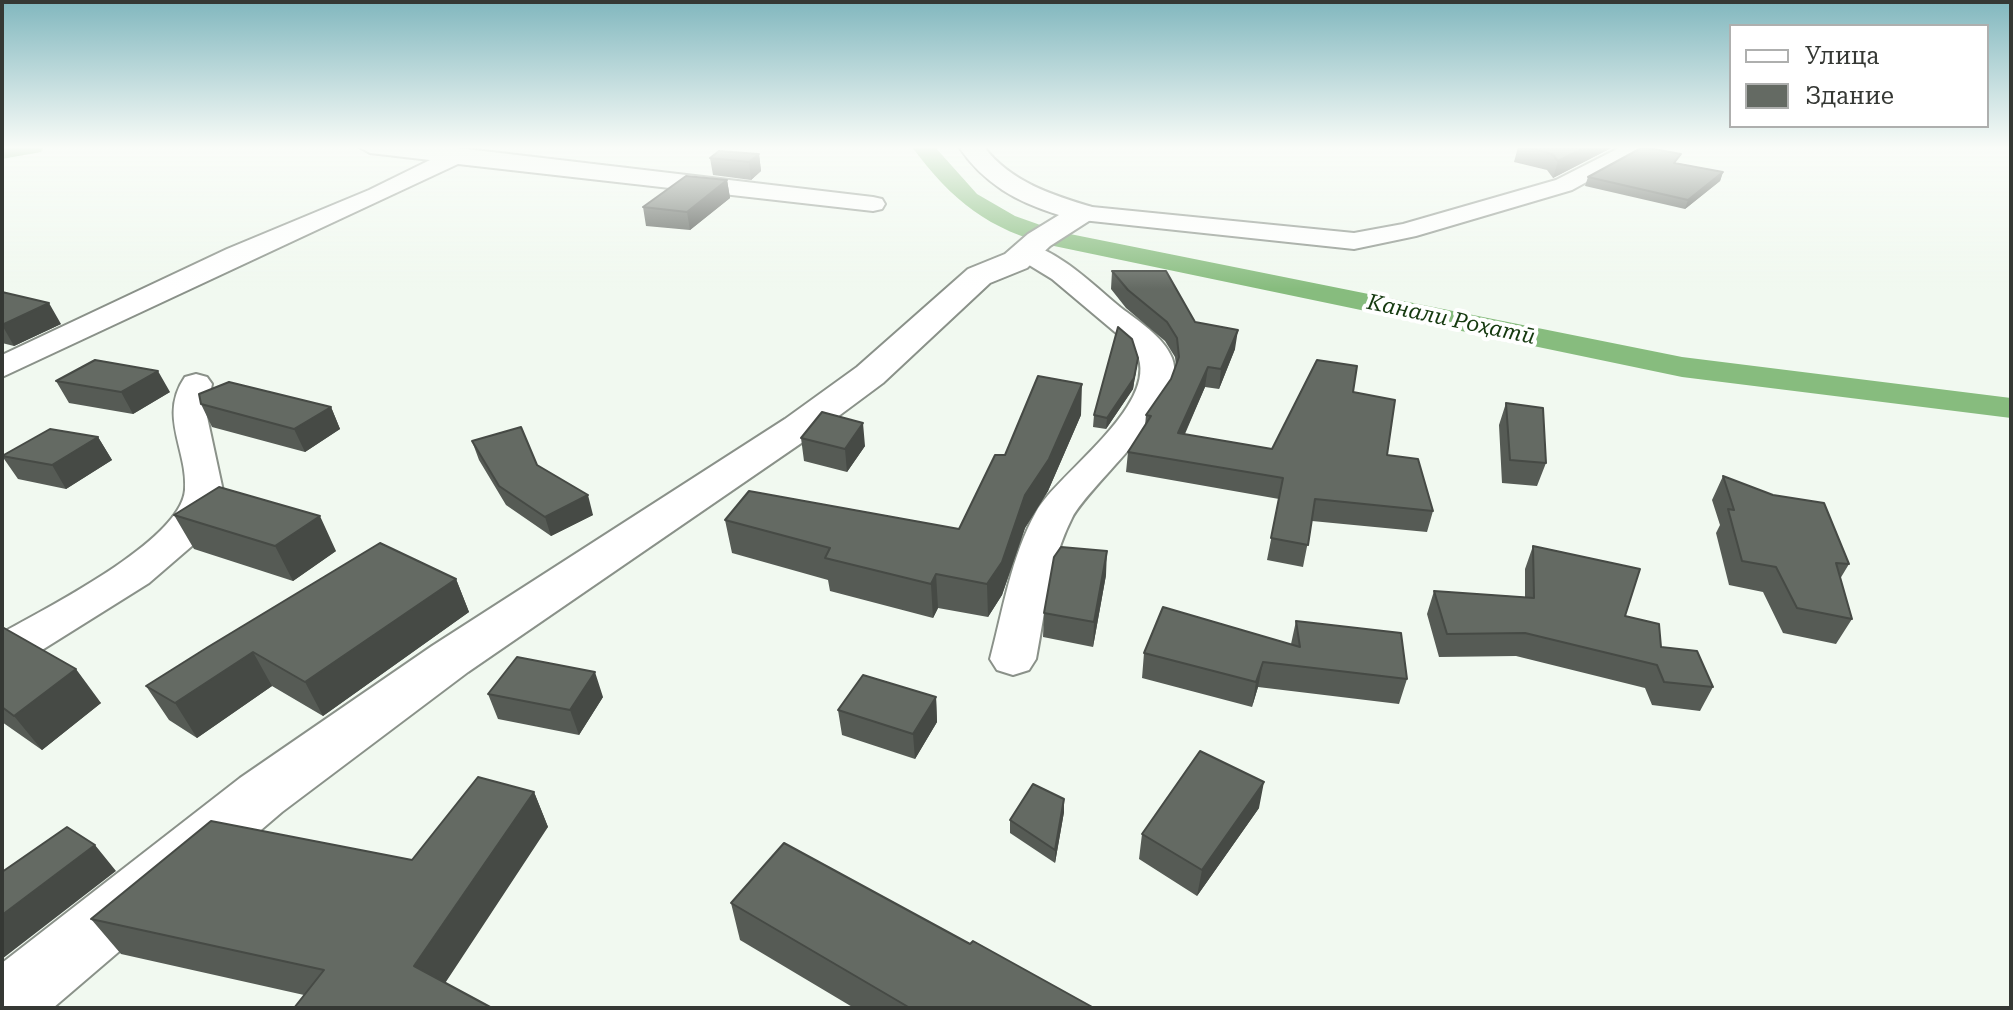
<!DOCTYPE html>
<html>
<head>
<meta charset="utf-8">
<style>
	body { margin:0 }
	#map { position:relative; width:2013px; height:1010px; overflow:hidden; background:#f1f9f0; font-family:"Roboto Serif",serif }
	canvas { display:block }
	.frame { position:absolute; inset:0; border:4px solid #353834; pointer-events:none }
	.legend { position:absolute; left:1729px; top:24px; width:260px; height:104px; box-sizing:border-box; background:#fff; border:2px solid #aeafae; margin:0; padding:10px 14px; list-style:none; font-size:24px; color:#353834 }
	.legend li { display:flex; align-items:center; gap:16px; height:40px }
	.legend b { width:40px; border:2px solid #aeafae }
</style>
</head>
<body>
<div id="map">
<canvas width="2013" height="1010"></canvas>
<div class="frame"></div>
<ul class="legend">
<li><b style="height:10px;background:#fff"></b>Улица</li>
<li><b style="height:22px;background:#646a63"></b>Здание</li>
</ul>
</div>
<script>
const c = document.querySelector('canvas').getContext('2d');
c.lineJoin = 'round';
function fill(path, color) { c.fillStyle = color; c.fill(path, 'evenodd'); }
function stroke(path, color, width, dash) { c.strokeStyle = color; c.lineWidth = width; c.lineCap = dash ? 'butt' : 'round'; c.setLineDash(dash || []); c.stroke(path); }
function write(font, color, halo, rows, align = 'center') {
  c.font = font + ' "Roboto Serif",serif'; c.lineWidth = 8; c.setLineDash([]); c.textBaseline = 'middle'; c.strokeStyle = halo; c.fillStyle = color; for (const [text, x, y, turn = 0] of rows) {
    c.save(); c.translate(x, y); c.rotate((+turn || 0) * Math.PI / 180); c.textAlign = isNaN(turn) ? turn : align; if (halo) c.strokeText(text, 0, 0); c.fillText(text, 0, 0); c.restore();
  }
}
fill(new Path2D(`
	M2,147H44L41,152L2,159Z
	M912,147H935L977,194L1015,216L1060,232L1682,357L2011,398V418L1682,377L1054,246C989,230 952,201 912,147Z`), '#87bc7e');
const street = new Path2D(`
	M359,147L458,148L873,197L882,199L885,204L882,209L873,211L458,164L2,377V355L227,249L369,190L430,160L370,153Z
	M1621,147H1650L1572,190L1416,236L1354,249L1082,220L1073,218L1070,213L1073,208L1082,206L1354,233L1403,224L1556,180Z
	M1025,243C1061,252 1092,284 1120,307C1138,321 1163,336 1172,358C1190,403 1090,483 1072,518C1050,561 1045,612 1036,659L1029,670L1013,675L997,670L990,659C1003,610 1011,557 1036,512C1058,472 1168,400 1134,348L1052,279L1016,257L1012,251L1016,245Z
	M196,374L207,377L212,384L206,412L223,491L200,539L149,583L18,665L2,670V633C44,609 181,541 185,490C188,450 158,416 185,377Z`);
const secondary = new Path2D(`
	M959,147H984C1011,182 1052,195 1092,207L1096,213L1092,219L1050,246L1027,268L990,283L883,383L813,435L468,672L282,812L53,1008H2V963L240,778L432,646L785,419L857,367L968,269L1005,254L1028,234L1059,215C1017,202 984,184 959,147Z`);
stroke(street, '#8a9189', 4);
stroke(secondary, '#8a9189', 4);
fill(street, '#fff');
fill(secondary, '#fff');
fill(new Path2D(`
	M1518,147H1613L1553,178L1547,170L1514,162Z
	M759,154L761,171L751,180L713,175L710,158Z
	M1678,163L1723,172L1720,181L1685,209L1585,186L1588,177Z
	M727,180L730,198L690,230L646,226L643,207Z
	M1112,271L1195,322L1235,349L1219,389L1205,387L1185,434L1272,449L1353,392L1387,455L1433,511L1427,532L1312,521L1303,567L1267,560L1279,499L1126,472L1128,452L1145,426L1146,415L1171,379L1176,366L1175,357L1165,341L1126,308L1111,289Z
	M2,292L61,324L14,346L2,343Z
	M1138,358L1133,389L1106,429L1093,427L1094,415Z
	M56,381L170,392L133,414L69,403Z
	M1506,403L1546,463L1537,486L1502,483L1499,425Z
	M201,404L331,407L340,429L305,452L212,427Z
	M1081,415L1048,491L1025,528L1002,595L988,617L938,608L933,618L830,591L828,580L732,553L725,520L959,529L1005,455Z
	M98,437L112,460L66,489L18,479L2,456Z
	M801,438L865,446L847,472L804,461Z
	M472,441L537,465L593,515L551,536L506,505L479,460Z
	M1723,476L1849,564L1840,579L1852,619L1836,644L1783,633L1763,592L1729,585L1716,533L1720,525L1712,500Z
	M174,515L336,551L293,581L194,549Z
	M1533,546L1625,616L1661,647L1713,687L1700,711L1652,705L1645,688L1516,656L1439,657L1427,614L1434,591L1525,597V569Z
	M1106,575L1093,647L1043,637L1044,613Z
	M456,579L469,612L323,716L272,686L197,738L169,720L146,686Z
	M1296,621L1407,679L1399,704L1258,687L1252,707L1142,678L1144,653L1291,644Z
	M2,629L101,703L42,750L2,722Z
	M488,694L603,697L579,735L498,719Z
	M936,697L937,722L915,759L842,735L838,710Z
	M534,792L548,827L304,995L121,954L91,919L412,860Z
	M1259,808L1197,896L1139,859L1142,834Z
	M1064,812L1055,863L1010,833V820Z
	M731,903L970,944L1094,1008H854L740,940Z`), '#565b55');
fill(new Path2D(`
	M1586,147H1613L1553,178L1558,161Z
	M759,154L761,171L751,180L749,162Z
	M1723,172L1720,181L1685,209L1688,200Z
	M727,180L730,198L690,230L687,212Z
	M49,303L61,324L14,346L2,325Z
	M1238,330L1235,349L1219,389L1221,369Z
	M1138,358L1133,389L1106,429L1107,418Z
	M1208,367L1205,387L1176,453L1178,433Z
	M158,371L170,392L133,414L121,392Z
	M1082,384L1081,415L1048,491L1025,528L1002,595L988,617L987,584L1025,495Z
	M331,407L340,429L305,452L294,429Z
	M863,423L865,446L847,472L845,449Z
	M98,437L112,460L66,489L52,465Z
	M588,495L593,515L551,536L545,517Z
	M320,516L336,551L293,581L275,546Z
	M1107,551L1106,575L1093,647L1094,622Z
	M936,574L938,608L933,618L931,584Z
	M456,579L469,612L323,716L305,682Z
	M253,652L272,686L197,738L175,703Z
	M1263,662L1258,687L1252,707L1256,682Z
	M76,669L101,703L42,750L14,716Z
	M595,672L603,697L579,735L570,710Z
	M936,697L937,722L915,759L913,734Z
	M1264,782L1259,808L1197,896L1202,870Z
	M534,792L548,827L434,1000L414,966Z
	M1064,799V812L1055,863V850Z
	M95,845L116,871L2,959V915Z`), '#464a45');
const building = new Path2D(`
	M1527,147H1586L1558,161L1552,154Z
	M1643,147L1681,154L1674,163L1723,172L1688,200L1588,177Z
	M719,151L759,154L749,162L710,158Z
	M686,176L727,180L687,212L643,207Z
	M1112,271H1166L1195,322L1238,330L1221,369L1208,367L1178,433L1272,449L1317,360L1357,366L1353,392L1395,400L1387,455L1418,459L1433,511L1315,499L1308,545L1271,538L1283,478L1128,452L1151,416L1146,415L1171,379L1179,357L1177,338L1167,322L1128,290Z
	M2,292L49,303L2,325Z
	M1118,327L1132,339L1138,358L1134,378L1107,418L1094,415Z
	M95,360L158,371L121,392L56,381Z
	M1038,376L1082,384L1049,459L1025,495L1002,562L987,584L936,574L931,584L825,558L830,548L725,520L749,491L959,529L995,455H1005Z
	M229,382L331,407L294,429L201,404L199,394Z
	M1506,403L1543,408L1546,463L1510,460Z
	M822,412L863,423L845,449L801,438Z
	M521,427L537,465L588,495L545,517L499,486L472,441Z
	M50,429L98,437L52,465L2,456Z
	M1723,476L1773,495L1824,503L1849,564L1836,563L1852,619L1797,608L1776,567L1742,561L1728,509L1734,510Z
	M219,487L320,516L275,546L174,515Z
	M380,543L456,579L305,682L253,652L175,703L146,686L208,647Z
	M1533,546L1640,569L1625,616L1659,624L1661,647L1697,651L1713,687L1664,682L1657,665L1525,633L1447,634L1434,591L1534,598Z
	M1061,547L1107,551L1094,622L1044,613L1054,557Z
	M1163,607L1300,647L1296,621L1401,633L1407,679L1263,662L1256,682L1144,653Z
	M4,628L76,669L14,716L2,707V629Z
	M517,657L595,672L570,710L488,694Z
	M863,675L936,697L913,734L838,710Z
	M1200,751L1264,782L1202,870L1142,834Z
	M478,777L534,792L414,966L492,1008H294L324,970L91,919L211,821L412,860Z
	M1033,784L1064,799L1055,850L1010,820Z
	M67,827L95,845L2,915V872Z
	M784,843L970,944L973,941L1094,1008H910L731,903Z`);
fill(building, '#646a63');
stroke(building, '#464a45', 2);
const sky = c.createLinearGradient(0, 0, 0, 289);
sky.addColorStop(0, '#81b7be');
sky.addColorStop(0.51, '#f9fcf8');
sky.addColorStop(1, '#f9fcf800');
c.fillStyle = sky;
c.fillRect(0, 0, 2013, 289);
write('italic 22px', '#15390f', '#fff', [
	["Канали Роҳатӣ",1451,320,12]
]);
</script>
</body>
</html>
